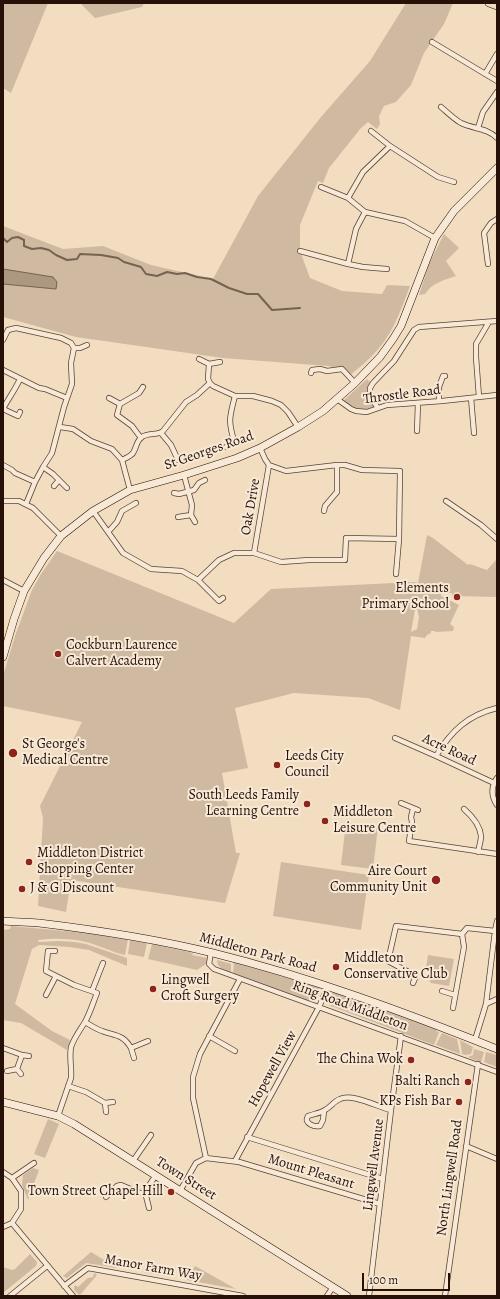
<!DOCTYPE html>
<html>
<head>
<meta charset="utf-8">
<style>
	body { margin:0 }
	#map { position:relative; width:500px; height:1299px; overflow:hidden; background:#f2ddc0; font-family:Alegreya,serif }
	canvas { display:block }
	.frame { position:absolute; inset:0; border:4px solid #261008; pointer-events:none }
	.scale { position:absolute; left:362px; top:1273px; width:88px; height:18px; box-sizing:border-box; border:2px solid #261008; border-top:0; padding-left:5px; font-size:12px; line-height:14px; white-space:nowrap; color:#261008; -webkit-text-stroke:3px #f7e9d6; paint-order:stroke }
</style>
</head>
<body>
<div id="map">
<canvas width="500" height="1299"></canvas>
<div class="frame"></div>
<div class="scale">100 m</div>
</div>
<script>
const c = document.querySelector('canvas').getContext('2d');
c.lineJoin = 'round';
function fill(path, color) { c.fillStyle = color; c.fill(path, 'evenodd'); }
function stroke(path, color, width, dash) { c.strokeStyle = color; c.lineWidth = width; c.lineCap = dash ? 'butt' : 'round'; c.setLineDash(dash || []); c.stroke(path); }
function write(font, color, halo, rows, align = 'center') {
  c.font = font + ' Alegreya,serif'; c.lineWidth = 4; c.setLineDash([]); c.textBaseline = 'middle'; c.strokeStyle = halo; c.fillStyle = color; for (const [text, x, y, turn = 0] of rows) {
    c.save(); c.translate(x, y); c.rotate((+turn || 0) * Math.PI / 180); c.textAlign = isNaN(turn) ? turn : align; if (halo) c.strokeText(text, 0, 0); c.fillText(text, 0, 0); c.restore();
  }
}
fill(new Path2D(`
	M3,3H48L11,93L3,88Z
	M80,3H144L142,7L95,18Z
	M406,3H453L444,24L424,53L411,85L396,102L384,106L379,116L380,124L377,129L368,122L361,128L329,168L323,183L318,181L300,225V251L310,278L342,291L382,294L387,285L410,286C402,307 394,331 379,348C370,359 359,368 349,376L342,369L328,366L223,358L76,337L3,317V226L63,249L103,246L151,265L213,279L258,196L321,117L370,61Z
	M444,234L459,248L446,261L456,276C444,280 432,283 425,294L419,295L429,264Z
	M367,379L370,382C366,394 367,397 374,407C363,412 352,409 343,401Z
	M427,535L433,538L468,565L470,564L487,570L497,559V597L452,596V593H441V596L459,605L450,624L454,627L453,631L435,632V631H431V633L427,635L425,638L411,636L400,710L368,698L294,693L235,708L248,768L222,773L236,853H240L225,903L71,880L66,912L38,906L43,818L40,806L82,722L3,706V676L15,636L32,590L41,574L57,551L234,623L271,589L414,582L418,583ZM422,598L417,608L419,617L417,629L411,632L417,599Z
	M346,823L378,827L373,869L341,865Z
	M281,862L369,875L361,930L273,916Z
	M11,926L76,932L128,939L125,955C111,952 99,945 86,942C71,938 53,938 38,940L39,942L59,941L75,942L86,944L127,958V966L89,950L69,947L39,945L32,949L15,1004L52,1031L70,1040L67,1050L21,1023L3,1020V930L10,929Z
	M130,940L147,943L144,957L128,954Z
	M152,944L193,953L192,955L207,958L206,964L197,970L148,959Z
	M428,955L454,959L449,986L431,983L428,979L429,972L426,968Z
	M217,960L231,964V973C224,970 217,968 217,960Z
	M234,962L318,987L321,991L316,1001L312,1002L233,974Z
	M336,991L437,1029L436,1031L439,1032L434,1045L331,1006L328,1004L333,992Z
	M442,1033L457,1039L460,1054L436,1045Z
	M460,1040L473,1047L471,1054L466,1055L462,1054Z
	M474,1049L484,1052L481,1063L468,1057L473,1055Z
	M486,1052L497,1055V1067L484,1062Z
	M48,1119L59,1124L45,1158L34,1154Z
	M33,1168L39,1170L28,1200L22,1185L23,1175Z
	M91,1252L117,1268L86,1263L67,1278L63,1276Z
	M30,1254L37,1262L36,1266L3,1293V1267L12,1270L15,1269Z
	M147,1264L167,1276L143,1272Z
	M195,1266L236,1289L187,1280Z
	M94,1273L97,1275L80,1295C76,1292 72,1290 75,1285L78,1287L88,1278L93,1277Z`), '#cfbaa1');
const water = new Path2D(`
	M3,269L53,277L57,282L56,289L3,284Z`);
fill(water, '#ad9781');
stroke(water, '#776151', 1);
stroke(new Path2D(`
	M3,238L7,242L12,238L18,237L24,240V246L32,249L41,248L49,250L56,255L67,260L77,259L80,254L101,255L118,258L124,262L141,267L146,274L157,276L167,272L177,274L185,273L197,277L211,279L229,288L247,294H258L272,310L300,308`), '#776151', 2);
const street = new Path2D(`
	M432,42L497,81
	M485,74L497,54
	M441,107C447,112 454,119 461,123C474,129 487,128 497,138
	M478,128L483,112L497,92
	M371,131L390,146
	M321,187L348,198L365,212L405,221L435,238
	M348,198L363,172L390,146L438,177L454,182
	M365,212L356,229L348,264L363,267L387,269
	M300,251L348,264
	M488,264L484,233L491,223L497,219
	M8,330L16,328L61,338L71,343L74,348
	M3,340L8,330
	M74,348H80L87,345
	M199,359L209,364L208,379L210,383L213,386L235,396H253L272,401L281,405L288,412L298,427
	M209,364L220,362
	M3,370L39,388L45,389L67,398
	M311,373L312,370L320,369L327,371L342,369L355,383
	M20,379C15,390 8,399 3,409L18,416L20,412
	M479,397L476,357V344L489,322
	M109,398L120,404
	M471,398L474,433
	M337,399L351,409L356,411L367,412L387,405L442,401L497,395
	M439,401V387L443,376H445
	M378,408L371,398L370,393V388L373,383L394,361L414,330L419,327L497,321
	M60,427L73,429L91,441L112,449L122,460L130,490
	M417,431L418,403
	M161,433L171,445L178,460
	M141,438L132,426L117,415L120,404L139,393L143,387
	M235,444C228,422 229,418 235,396
	M226,447L243,441
	M260,448L265,459L269,465L286,471L337,465H345L362,470L400,471L399,539L396,574
	M122,460C126,458 131,456 133,453C137,447 136,441 142,437C149,432 157,436 163,431L186,402L197,395L210,383
	M3,465L12,470L15,473L35,482
	M43,467L53,474L67,488
	M184,475L192,505L191,515L195,522
	M54,486L59,480
	M174,493L179,494L194,490L199,483L205,480
	M3,501H19L33,508L61,536
	M446,501L481,525L497,539
	M26,504L35,482L43,467L52,453L64,407L72,384L71,363L74,348
	M93,511L123,553L151,569L182,571L198,580L219,560L234,553H254L281,562L309,560H345L346,538L399,539
	M324,511L325,506L337,492V465
	M178,517L191,515
	M108,532L117,522L122,511L136,503
	M254,553L269,465
	M3,580L24,591
	M198,580L219,601L223,598
	M395,738L436,756L494,783
	M436,756C451,731 468,715 497,708
	M497,778C491,787 491,796 497,805
	M401,803L418,810
	M413,809L411,817L412,822L409,841L497,854
	M464,809C472,816 480,825 481,836C481,841 479,847 478,852
	M55,951H48L46,971L56,976
	M211,952L209,964L214,969L497,1072
	M413,983L416,976L388,961L396,926L462,934L467,928L495,931
	M92,991L103,963
	M442,991L455,995
	M46,995L56,976L74,985L97,993C93,1003 90,1013 85,1022C80,1030 74,1038 71,1047C69,1058 72,1068 71,1078L58,1116
	M486,1004L497,999
	M453,1008L464,947L462,934
	M85,1022C90,1025 96,1029 102,1031C115,1036 123,1034 131,1048L148,1041
	M209,1036L235,1051
	M475,1040L486,1004L495,931L497,921
	M3,1048L22,1055L17,1069L7,1071
	M131,1048L134,1058
	M22,1055L29,1056
	M17,1069L21,1074
	M68,1086L86,1092L105,1103L113,1102
	M105,1103L106,1112
	M324,1111L323,1120L320,1126C315,1127 303,1124 308,1116C313,1114 321,1113 325,1110C331,1107 334,1101 340,1099C352,1093 378,1107 391,1110
	M247,1137L383,1179
	M466,1146L497,1159
	M206,1158L193,1098V1077L200,1054L240,979
	M133,1161L151,1135
	M235,1161L319,1007L328,986
	M3,1172L12,1178L21,1191V1209L12,1223L3,1227
	M12,1178L34,1163
	M180,1191L196,1163L206,1158L239,1162L380,1204
	M145,1192L149,1208
	M106,1197L117,1186L121,1185L140,1193H144L156,1175
	M12,1223L73,1296
	M64,1286L88,1268L243,1296
	M10,1296L47,1266
	M327,1296L333,1287
	M369,1296L391,1110L401,1036
	M445,1296L478,1064`);
const secondary = new Path2D(`
	M3,657L14,619L24,591L44,558L61,536L93,511L130,490L184,475L237,458L260,448L298,427L323,411L355,383L380,357L393,339L401,326L435,238L454,211L497,168
	M3,921C15,922 27,922 39,923C97,930 156,939 213,953C310,977 404,1012 497,1049
	M3,1102L58,1116L74,1124L347,1296`);
const primary = new Path2D(`
	M489,3L497,6`);
stroke(street, '#594336', 6);
stroke(secondary, '#261008', 8);
stroke(primary, '#261008', 8);
stroke(street, '#f7e9d6', 4.5);
stroke(secondary, '#f7e9d6', 7);
stroke(primary, '#f2ddc0', 7);
for (const [x, y, r, color] of [
	[457,597,4,"#8f2418"],
	[58,654,4,"#8f2418"],
	[13,753,5,"#8f2418"],
	[277,765,4,"#8f2418"],
	[307,804,4,"#8f2418"],
	[325,821,4,"#8f2418"],
	[29,862,4,"#8f2418"],
	[436,880,5,"#8f2418"],
	[22,889,4,"#8f2418"],
	[336,967,4,"#8f2418"],
	[153,989,4,"#8f2418"],
	[411,1060,4,"#8f2418"],
	[468,1082,4,"#8f2418"],
	[459,1102,4,"#8f2418"],
	[171,1192,4,"#8f2418"]
]) { const dot = new Path2D(); dot.arc(x, y, r, 0, 2 * Math.PI); c.fillStyle = color; c.fill(dot); stroke(dot, '#f7e9d6', 1.5); }
write('14px', '#261008', '#f7e9d6', [
	["Throstle Road",402,395,-7],
	["St Georges Road",209,451,-19],
	["Oak Drive",251,507,-80],
	["Acre Road",449,750,25],
	["Middleton Park Road",258,953,15],
	["Ring Road Middleton",350,1006,20],
	["Hopewell View",273,1069,-61],
	["Lingwell Avenue",374,1165,-83],
	["Mount Pleasant",311,1172,17],
	["North Lingwell Road",450,1178,-82],
	["Town Street",186,1179,32],
	["Manor Farm Way",153,1268,10]
]);
write('14px', '#261008', '#f7e9d6', [
	["Elements",449,589,"right"],
	["Primary School",449,605,"right"],
	["Cockburn Laurence",66,646],
	["Calvert Academy",66,662],
	["St George's",22,745],
	["Medical Centre",22,761],
	["Leeds City",285,757],
	["Council",285,773],
	["South Leeds Family",299,796,"right"],
	["Learning Centre",299,812,"right"],
	["Middleton",333,813],
	["Leisure Centre",333,829],
	["Middleton District",37,854],
	["Shopping Center",37,870],
	["Aire Court",427,872,"right"],
	["Community Unit",427,888,"right"],
	["J & G Discount",30,889],
	["Middleton",344,959],
	["Conservative Club",344,975],
	["Lingwell",161,981],
	["Croft Surgery",161,997],
	["The China Wok",403,1060,"right"],
	["Balti Ranch",460,1082,"right"],
	["KPs Fish Bar",451,1102,"right"],
	["Town Street Chapel Hill",163,1192,"right"]
], 'left');
</script>
</body>
</html>
